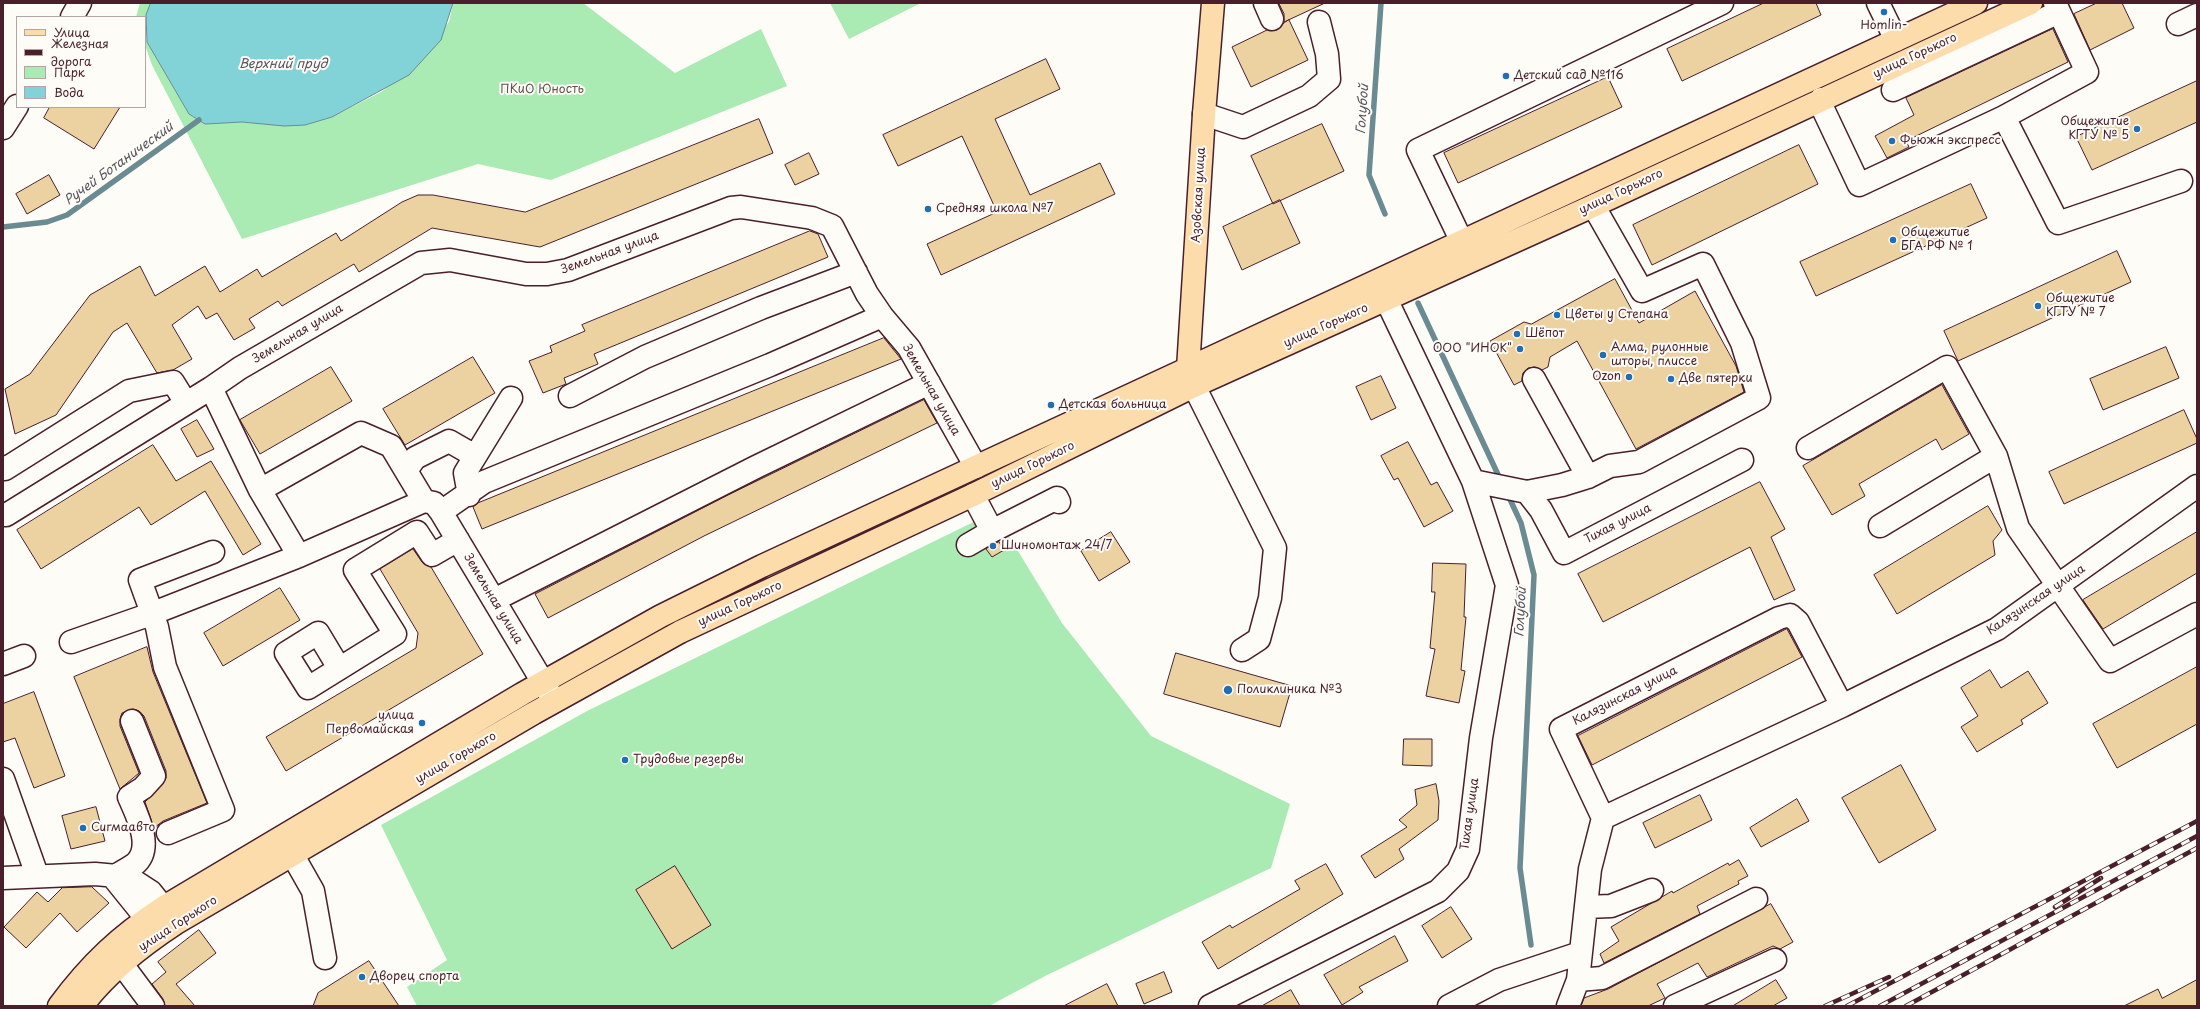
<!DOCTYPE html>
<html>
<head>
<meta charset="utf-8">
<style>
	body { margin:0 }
	#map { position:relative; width:2200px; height:1009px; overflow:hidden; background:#fdfcf7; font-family:"Playpen Sans",sans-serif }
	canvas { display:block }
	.frame { position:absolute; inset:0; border:4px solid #4a1f2b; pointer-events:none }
	.legend { position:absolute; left:16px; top:16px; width:130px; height:92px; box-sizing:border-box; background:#fdfcf7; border:1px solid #b5a4a5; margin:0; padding:5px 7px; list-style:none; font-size:12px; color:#4a1f2b }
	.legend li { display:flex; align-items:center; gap:8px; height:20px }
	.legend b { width:20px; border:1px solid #b5a4a5 }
</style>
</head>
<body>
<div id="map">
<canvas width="2200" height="1009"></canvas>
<div class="frame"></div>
<ul class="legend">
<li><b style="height:5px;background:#fddcac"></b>Улица</li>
<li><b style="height:5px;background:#4a1f2b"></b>Железная дорога</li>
<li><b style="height:11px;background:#aaeab3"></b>Парк</li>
<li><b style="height:11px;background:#81d3d8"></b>Вода</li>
</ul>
</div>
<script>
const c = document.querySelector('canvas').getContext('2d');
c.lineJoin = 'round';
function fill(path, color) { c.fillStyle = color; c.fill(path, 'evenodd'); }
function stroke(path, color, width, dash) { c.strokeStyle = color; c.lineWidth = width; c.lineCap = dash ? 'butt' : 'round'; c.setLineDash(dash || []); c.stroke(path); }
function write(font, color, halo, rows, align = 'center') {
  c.font = font + ' "Playpen Sans",sans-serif'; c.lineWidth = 4; c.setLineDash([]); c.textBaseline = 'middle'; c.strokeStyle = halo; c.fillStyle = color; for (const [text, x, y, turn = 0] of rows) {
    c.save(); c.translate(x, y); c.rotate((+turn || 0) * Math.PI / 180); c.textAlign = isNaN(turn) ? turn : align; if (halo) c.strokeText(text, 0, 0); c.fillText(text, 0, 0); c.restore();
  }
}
fill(new Path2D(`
	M140,3H151L145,24V17H136Z
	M453,3H583L675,73L761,29L787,86L551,180L478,164L242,239L152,65L145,45V33L147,42L189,114L205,124L242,122L305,125L332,117L383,91L449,22Z
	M830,3H921L849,39Z
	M994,512L1062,623L1151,736L1290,804L1271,868L1047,975L989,1006H417L407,987L447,960L381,825L589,710Z`), '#aaeab3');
const water = new Path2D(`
	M151,3H453L441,40L409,75L332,117L305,125L284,126L242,122L205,124L189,114L147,42L146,15Z`);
fill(water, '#81d3d8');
stroke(water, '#6b8b93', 1);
stroke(new Path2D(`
	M1381,3L1369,175L1385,214
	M3,227L47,222L67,215L199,120
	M1418,303L1501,481
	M1507,493L1521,523L1534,575L1520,868L1531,945`), '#6b8b93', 5.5);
const building = new Path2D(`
	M1279,3H1325L1284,22V14Z
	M1764,3H1816L1821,15L1682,81L1667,49Z
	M2097,3H2122L2134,28L2090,50L2074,14Z
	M1289,20L1308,60L1251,87L1232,47L1267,30H1277L1284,23Z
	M2053,29L2068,62L1906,141L1909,147L1887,158L1875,136L1914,115L1906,98Z
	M1046,59L1060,89L995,119L1030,195L1100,163L1115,194L941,275L927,244L997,212L962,136L898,166L883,135Z
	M1608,77L1622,107L1458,183L1444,153Z
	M2197,81V122L2092,170L2076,137Z
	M50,107H120L94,149L44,118Z
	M759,119L773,153L540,247L432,228L359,272L354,264L282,306L278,301L249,319L255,328L234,340L217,313L206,319L198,306L172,325L192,359L173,370L157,373L127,323L113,332L56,415L15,434L5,389L30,374L90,295L140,266L155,296L205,266L220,292L257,269L262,277L336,233L341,241L402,202L418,195H433L525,212Z
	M1322,124L1344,171L1273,204L1251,156Z
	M1799,145L1818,184L1652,265L1633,225Z
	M809,153L819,174L795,185L785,165Z
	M49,175L60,195L27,214L16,194Z
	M1971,184L1987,218L1816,296L1800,262Z
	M1280,200L1300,243L1242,270L1223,227Z
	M810,231L818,234L828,257L594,354L598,364L564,378L566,384L543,393L529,361L552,352L550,346L585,331L582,325Z
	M2117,251L2131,282L1958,361L1944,331Z
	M1615,279L1639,323L1695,291L1736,366L1744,392L1636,449L1577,341L1550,357L1548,367L1542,370L1535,367L1528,368L1523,373L1522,381L1514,385L1490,341L1524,322L1531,324Z
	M884,338L901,359L482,529L473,507L478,503Z
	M2166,347L2179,378L2103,410L2090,379Z
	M473,357L495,393L405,445L383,409Z
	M331,367L352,401L260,454L240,420Z
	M1381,376L1396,408L1371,420L1356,387Z
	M1942,385L1969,434L1942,450L1936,439L1859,484L1865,496L1832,515L1803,466Z
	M924,400L937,423L704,536L548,618L535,594L728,495Z
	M2184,410L2197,439V443L2064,504L2049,472Z
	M197,420L214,449L197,457L181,429Z
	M1408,442L1431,485L1437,482L1453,511L1424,527L1398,478L1394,480L1381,456Z
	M153,445L176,481L211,461L261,544L243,555L205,491L151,525L139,507L41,569L17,530Z
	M1760,482L1785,529L1771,537L1795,590L1774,600L1750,547L1603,622L1578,574Z
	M1988,506L2002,530L1993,541L1995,555L1897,614L1874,575Z
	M1111,532L1130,562L1099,581L1081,551Z
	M2197,532V573L2103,629L2083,600Z
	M999,542L1004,550L992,557L986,549Z
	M413,549L422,562L431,567L483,654L286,771L266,737L416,648L418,633L380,569Z
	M1433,563L1466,564L1464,617H1466L1461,670L1465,671L1459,703L1426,696L1435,649L1430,648L1435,592H1432Z
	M280,588L300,620L223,666L204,633Z
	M1787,629L1802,657L1592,765L1578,736Z
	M147,647L153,672L207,803L163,821L154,828L145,802L163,784L166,778V771L144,716L139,711L133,709L122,713L120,719V726L139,773L120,789L74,677Z
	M1176,653L1292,686L1280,727L1164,694Z
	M2197,667V724L2117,768L2093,724Z
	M1990,670L2001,688L2028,671L2048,703L2021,720L2023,724L1977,752L1961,727L1978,716L1961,688Z
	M34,692L65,776L34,788L15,738L3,742V704Z
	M1404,739H1432V766L1403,765Z
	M1901,765L1936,830L1879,863L1842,798Z
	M1436,784L1439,801L1438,820L1399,849L1404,859L1375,878L1361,856L1407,827L1399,820L1417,805L1415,790Z
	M1700,795L1712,820L1655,848L1643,823Z
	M1797,799L1809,821L1761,847L1750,828Z
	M96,807L105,841L71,849L62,816Z
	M1739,860L1748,876L1738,881L1739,884L1697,906L1700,914L1604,963L1600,954L1619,941L1611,927L1672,891L1673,893L1728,863L1729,865Z
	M1326,864L1343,894L1218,969L1202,942L1230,925L1232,928L1300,889L1295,881Z
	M675,866L711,925L672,949L636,890Z
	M92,887L109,903L77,932L60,913L26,948L4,927L37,892L48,902L62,888Z
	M1771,904L1793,942L1780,949L1773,946L1707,977L1698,963L1657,984L1665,998L1648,1006H1581L1584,998L1608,989Z
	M1451,907L1472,939L1442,958L1422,926Z
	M199,930L216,953L176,984L195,1006H165L163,999L152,984L166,972L158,962Z
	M1395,936L1408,961L1359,987L1363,992L1342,1005L1324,975Z
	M369,961L399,1006H313L318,993Z
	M1164,972L1172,992L1144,1004L1136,984Z
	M1776,980L1787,998L1773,1006H1733Z
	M2197,980V1006H2124L2158,989L2162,998Z
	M1107,984L1118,1006H1064Z
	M1291,990L1300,1006H1262Z`);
fill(building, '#ecd2a1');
stroke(building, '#4a1f2b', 1);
const minor = new Path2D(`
	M1265,3L1272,19
	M1878,3L1896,40
	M2055,3L2087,72L2004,117L2058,223L2181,181
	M72,17L80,3
	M2178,24L2197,15
	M1893,90L2059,12
	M1821,99L1823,109L1859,185L2004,117
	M1204,114L1243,127L1309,96L1329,79L1327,54L1319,22
	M3,128L17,106
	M1462,242L1418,150L1722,3
	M1534,379L1588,477
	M1194,386L1275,548L1270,598L1259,639L1242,650
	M211,388L260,490L299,556
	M570,396L645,357L761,308L856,272
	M1808,448L1947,367L1996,456L2018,528L2110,661L2197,614
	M3,467L5,469L129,391L173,382L186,403
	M406,471L415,458L449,441L475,456
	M1473,481L1527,492L1541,510L1564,553L1742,460
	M260,490L361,433L391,446L424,501
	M1527,492L1562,485L1588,477L1610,466L1639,462L1759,398L1742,343L1703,264L1642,291L1597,212L1595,205
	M469,495L465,473L511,398
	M441,512L484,482L770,365L882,316
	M6,515L211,388L240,368L421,263L450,260L526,274H547L568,270L731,208L741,207L812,218L832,226L867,294L882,316L909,348L976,467
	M1880,526L1996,456
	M992,531L1057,498L1059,502
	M968,545L992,531L973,495
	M494,600L756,467L929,383
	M71,642L151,614L299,556L424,501L434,503L441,512L553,699
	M3,664L24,656
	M339,668L318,633L286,653L308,688L395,634L355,570L417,532L432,555L458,540
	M3,779L37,875
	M1603,818L1842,706L1997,629L2197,486
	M1603,818L1561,729L1779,618L1790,615L1798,622L1842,706
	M168,833L223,810L165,667L157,627L140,580L213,552
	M292,854L313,891L325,958
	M113,877C120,873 128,869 135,864C154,848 137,815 129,797L143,788L154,776L132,721
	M113,877L159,934
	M3,878L95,874L128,877L151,892L175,922
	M1586,907L1611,906L1652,890
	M121,963L153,1006
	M1578,980L1602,978L1756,899
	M1210,1006L1438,891L1458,871L1468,849L1481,738L1507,585L1473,481L1386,299
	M1449,1006L1499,980L1580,953
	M1568,1006L1578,980L1590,869L1603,818
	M1675,1006L1775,960`);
const major = new Path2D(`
	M1192,380L1188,369L1204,114L1213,3
	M59,1006C91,963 119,937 164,907L522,694L661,616L762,566L1976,3
	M82,1006C107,972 141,946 176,923L534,713L680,632L973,495L1194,386L1595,205L2031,3`);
stroke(minor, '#4a1f2b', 25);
stroke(major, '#4a1f2b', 25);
stroke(minor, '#fdfcf7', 22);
stroke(major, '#fddcac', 22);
const rail = new Path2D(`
	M2055,907L2101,878
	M1825,1006L1889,977
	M1847,1006L2197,821
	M1880,1006L2197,836
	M1906,1006L2197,848`);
stroke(rail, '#4a1f2b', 4.5);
stroke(rail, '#fdfcf7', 3, [9]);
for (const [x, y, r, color] of [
	[1884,12,4,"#1f6fb2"],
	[1506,76,4,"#1f6fb2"],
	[2137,129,4,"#1f6fb2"],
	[1892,141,4,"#1f6fb2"],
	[928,209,4,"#1f6fb2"],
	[1893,240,4,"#1f6fb2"],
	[2038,306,4,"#1f6fb2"],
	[1557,315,4,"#1f6fb2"],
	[1517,334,4,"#1f6fb2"],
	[1520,349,4,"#1f6fb2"],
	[1603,355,4,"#1f6fb2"],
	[1629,377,4,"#1f6fb2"],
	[1671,379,4,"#1f6fb2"],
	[1051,405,4,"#1f6fb2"],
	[993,546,4,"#1f6fb2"],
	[1228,690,5,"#1f6fb2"],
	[422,723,4,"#1f6fb2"],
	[625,760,4,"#1f6fb2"],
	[83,828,4,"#1f6fb2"],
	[362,977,4,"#1f6fb2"]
]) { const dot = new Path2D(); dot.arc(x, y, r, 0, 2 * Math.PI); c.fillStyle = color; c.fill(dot); stroke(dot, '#fdfcf7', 1.5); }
write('12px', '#4a1f2b', '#fdfcf7', [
	["Homlin-",1884,26,"center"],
	["Детский сад №116",1514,76],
	["Общежитие",2129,122,"right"],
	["КГТУ № 5",2129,136,"right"],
	["Фьюжн экспресс",1900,141],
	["Средняя школа №7",936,209],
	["Общежитие",1901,233],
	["БГА РФ № 1",1901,247],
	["Общежитие",2046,299],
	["КГТУ № 7",2046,313],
	["Цветы у Степана",1565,315],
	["Шёпот",1525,334],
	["Алма, рулонные",1611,348],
	["шторы, плиссе",1611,362],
	["ООО \"ИНОК\"",1512,349,"right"],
	["Ozon",1621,377,"right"],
	["Две пятерки",1679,379],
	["Детская больница",1059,405],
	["Шиномонтаж 24/7",1001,546],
	["Поликлиника №3",1237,690],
	["улица",414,716,"right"],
	["Первомайская",414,730,"right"],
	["Трудовые резервы",633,760],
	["Сигмаавто",91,828],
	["Дворец спорта",370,977]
], 'left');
write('12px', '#4a1f2b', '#fdfcf7', [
	["улица Горького",1915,56,-25],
	["улица Горького",1621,192,-25],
	["Азовская улица",1199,195,-87],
	["Земельная улица",610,253,-20],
	["улица Горького",1326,326,-24],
	["Земельная улица",298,334,-31],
	["Земельная улица",931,390,60],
	["улица Горького",1033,465,-26],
	["Тихая улица",1618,524,-27],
	["Земельная улица",493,599,59],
	["Калязинская улица",2036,600,-34],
	["улица Горького",740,604,-25],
	["Калязинская улица",1625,696,-27],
	["улица Горького",456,758,-30],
	["Тихая улица",1470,814,-82],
	["улица Горького",178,924,-33]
]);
write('12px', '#62524d', '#fdfcf7', [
	["ПКиО Юность",542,90]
]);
write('italic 13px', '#5a555f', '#fdfcf7', [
	["Верхний пруд",283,64],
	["Голубой",1363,109,-86],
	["Ручей Ботанический",119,164,-36],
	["Голубой",1521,612,-87]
]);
</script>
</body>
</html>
